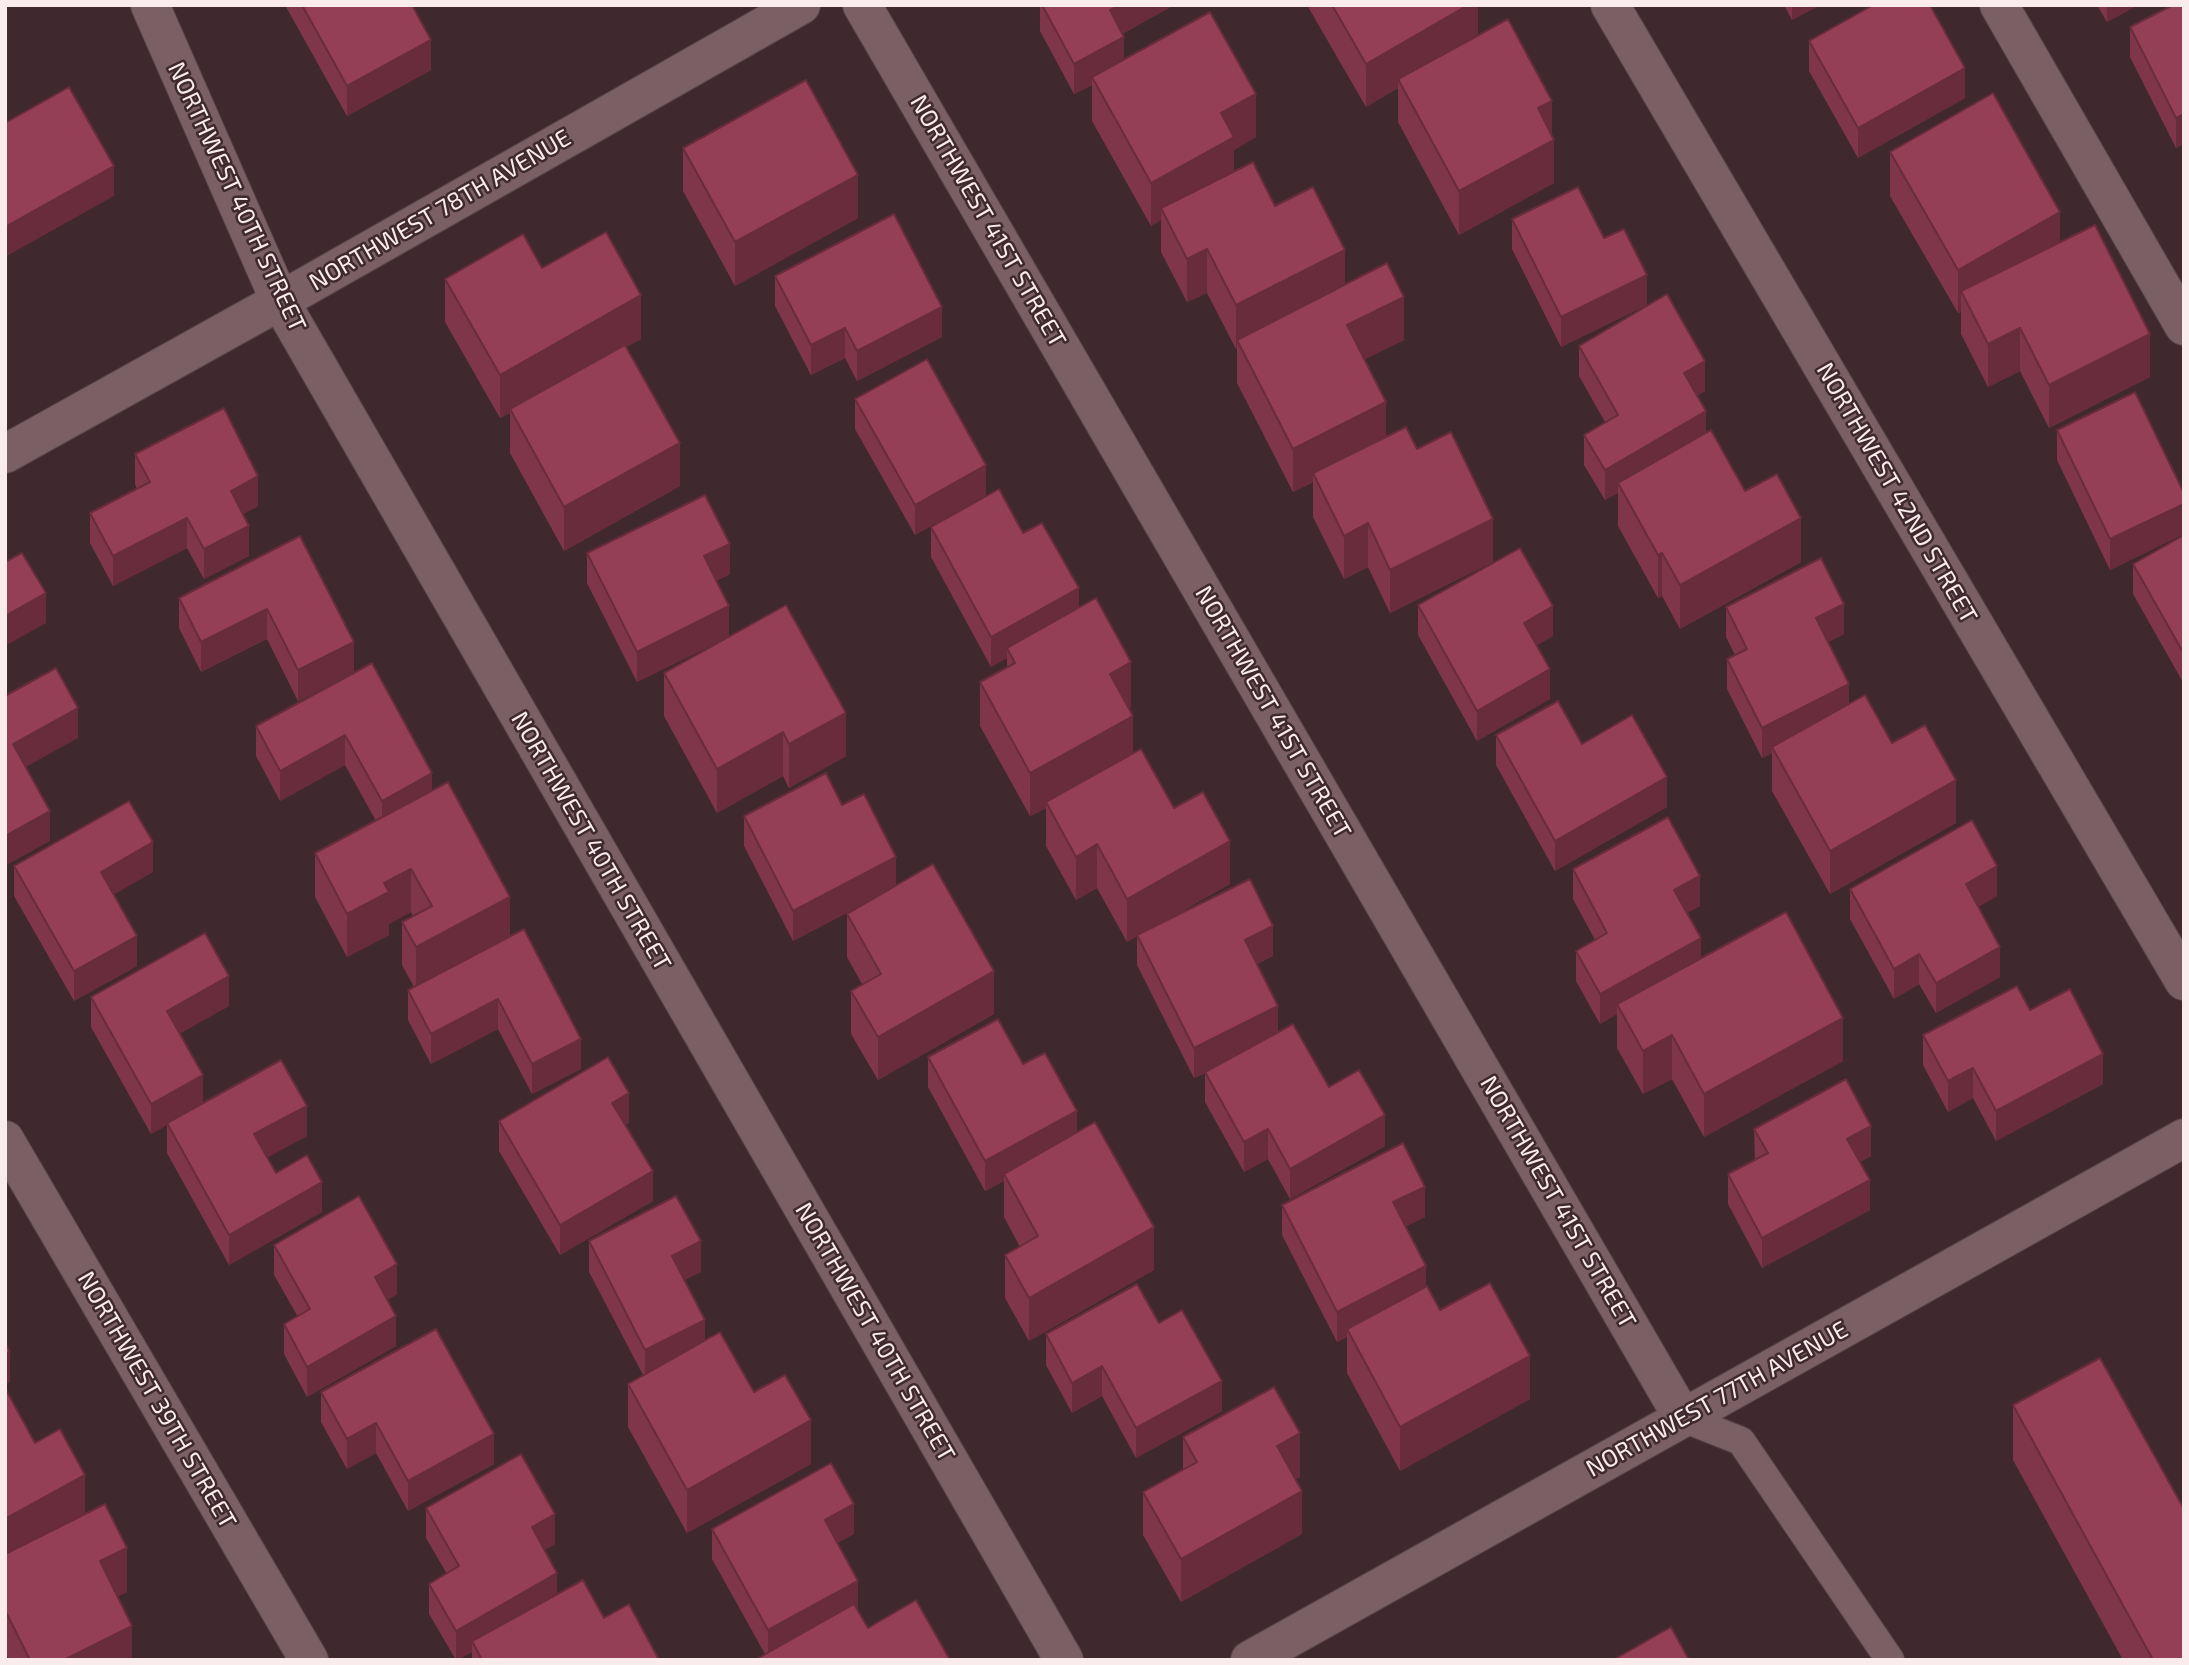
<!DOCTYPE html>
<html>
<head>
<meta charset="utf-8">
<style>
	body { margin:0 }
	#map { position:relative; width:2189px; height:1665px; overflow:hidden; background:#3f292e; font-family:"Exo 2",sans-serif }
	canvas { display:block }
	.frame { position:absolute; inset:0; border:7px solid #faebed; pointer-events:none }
</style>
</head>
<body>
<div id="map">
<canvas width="2189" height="1665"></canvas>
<div class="frame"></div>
</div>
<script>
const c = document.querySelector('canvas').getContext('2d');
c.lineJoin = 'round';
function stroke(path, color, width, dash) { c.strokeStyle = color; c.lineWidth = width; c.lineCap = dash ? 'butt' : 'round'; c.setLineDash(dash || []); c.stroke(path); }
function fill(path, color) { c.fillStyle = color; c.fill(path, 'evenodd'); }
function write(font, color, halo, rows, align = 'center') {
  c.font = font + ' "Exo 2",sans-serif'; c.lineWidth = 5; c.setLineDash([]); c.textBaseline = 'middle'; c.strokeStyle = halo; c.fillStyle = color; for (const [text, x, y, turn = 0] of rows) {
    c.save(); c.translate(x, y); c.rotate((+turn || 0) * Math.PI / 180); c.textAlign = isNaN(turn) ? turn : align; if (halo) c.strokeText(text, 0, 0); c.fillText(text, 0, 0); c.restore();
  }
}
const lane = new Path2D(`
	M1683,1418L1741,1441L1890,1660`);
const street = new Path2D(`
	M150,5L280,301L1064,1660
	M862,5L1683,1418
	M1610,5L2184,981
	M1999,5L2184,326
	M5,454L280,301L801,5
	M5,1140L309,1660
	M1250,1660L2184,1138`);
stroke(lane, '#58454a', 30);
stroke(street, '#58454a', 40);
stroke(lane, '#7a6065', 28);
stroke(street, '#7a6065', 38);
fill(new Path2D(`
	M285,5H412L431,70L347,116Z
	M1040,5H1174L1122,34L1124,60L1256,137L1234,150V171L1275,206L1345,284L1404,340L1365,359L1386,437L1417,449L1493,562L1390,613L1368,567L1344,579L1313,517V482L1293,492L1237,383V348L1236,349L1207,293L1187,302L1161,252V220L1151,226L1092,121V85L1074,94L1040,31Z
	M1307,5H1478V36L1552,136L1554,183L1459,235L1398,122V88L1366,107Z
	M1784,5H1820L1792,20Z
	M2097,5H2138L2107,22Z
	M2184,5V144L2176,148L2130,57V27Z
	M1809,41L1965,98L1858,158L1809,71Z
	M683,148L858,218L735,286L683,191Z
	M1890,152L2060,242L2150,377L2049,428L2020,371L1988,387L1961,334V312L1958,313L1890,196Z
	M1512,219L1604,238L1647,305L1561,347L1512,249Z
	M542,268L641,339L626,347L680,486L564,551L510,453V413L500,418L445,322V279Z
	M775,276L942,337L857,381L845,358L811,375L775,306Z
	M1579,346L1705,391L1697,396L1706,433L1745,491L1801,562L1680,629L1662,596L1658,598L1618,526V493L1605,500L1584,465V435L1605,422L1579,376Z
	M855,399L986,495L915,535L855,429Z
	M2057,430L2184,493V534L2110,570L2057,460Z
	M135,454L258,506L243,514L249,556L204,579L187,548L113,586L90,543V513L137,489L135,484Z
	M931,527L1023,533L1079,607L1131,706L1129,707L1133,753L1230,884L1161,923L1273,956L1257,964L1278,1032L1385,1146L1290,1199L1268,1159L1244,1172L1205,1102V1073L1194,1078L1137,965V936L1127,942L1097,888L1076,900L1046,846V808L1030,816L980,726V682L1007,667V658L991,667L931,557Z
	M2184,535V684L2133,594V564Z
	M300,536L354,673L298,701L267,639L201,672L179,628V598Z
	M587,553L730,574L716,581L729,637L637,682L587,583Z
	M1418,605L1553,636L1537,645L1550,699L1477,741L1418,635Z
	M1726,607L1844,634L1828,642L1849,704L1892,743L1956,823L1830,894L1772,791V753L1762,758L1727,689V659L1735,655L1726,637Z
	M372,663L432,791L581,1069L532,1094L498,1029L431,1064L408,1020V990L414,987L402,965V922L413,916L411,912L389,924V935L347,957L315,897V853L376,821L345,765L280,801L256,756V726Z
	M664,673L846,756L789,788L783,776L717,813L664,716Z
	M1496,735L1582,744L1667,807L1555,871L1496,765Z
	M842,805L896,885L994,1014L878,1080L851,1034V991L862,984L847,957V914L856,908L793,941L744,846V816Z
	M14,866L153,872L113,894L137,966L74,1001L14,896Z
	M1573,869L1700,906L1687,913L1701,958L1843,1061L1704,1137L1672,1079L1643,1094L1617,1048V1014L1600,1024L1576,981V951L1595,940L1573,899Z
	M1850,889L1997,896L1978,907L2000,977L1936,1013L1919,984L1894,999L1850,919Z
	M91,997L229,1006L180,1033L203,1103L307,1136L267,1157L276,1173L322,1212L229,1265L167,1153V1125L151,1134L91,1027Z
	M2030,1010L2103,1084L1996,1141L1973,1098L1948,1112L1923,1065V1035Z
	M928,1057L1023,1064L1077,1132L1154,1270L1029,1341L1005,1298V1255L1020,1247L1004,1217V1181L985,1191L928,1087Z
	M499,1121L629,1123L625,1125L653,1201L560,1255L499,1151Z
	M1754,1129L1871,1156L1860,1162L1870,1210L1762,1268L1728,1204V1174L1755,1160Z
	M1282,1205L1425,1217L1406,1226L1426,1286L1440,1310L1530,1399L1400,1471L1347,1373V1337L1337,1342L1282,1235Z
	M589,1241L701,1272L684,1280L705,1341L754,1392L811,1464L687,1533L628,1427V1384L643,1375L589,1272Z
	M274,1245L397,1294L387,1300L396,1346L307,1397L284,1354V1324L298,1317L274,1275Z
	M1159,1323L1222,1411L1136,1458L1102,1396L1072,1413L1046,1365V1334Z
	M5,1388L35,1443L85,1514L127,1592L118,1596L132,1660H9L5,1653Z
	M321,1392L494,1464L408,1511L376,1453L347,1469L321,1422Z
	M2013,1405L2184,1660H2123L2013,1460Z
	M1183,1437L1300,1477L1295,1479L1302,1534L1181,1602L1143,1535V1492L1183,1469Z
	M426,1508L555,1544L545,1550L557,1594L604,1618L659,1660H472V1652L458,1660H456L429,1614V1584L447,1574L426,1538Z
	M712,1529L854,1534L837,1543L858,1610L868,1628L950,1660L765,1654L712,1559Z`), '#7f364a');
fill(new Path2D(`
	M1119,5H1174L1110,40V10Z
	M1468,5H1478V43L1398,79V88L1366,107V64Z
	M1792,5H1820L1792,20Z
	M2107,5H2138L2107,22Z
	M1124,37V67L1092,77V85L1074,94V64Z
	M431,40V70L347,116V86Z
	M1965,68V98L1858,158V128Z
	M1256,94V137L1234,150V180L1161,208V220L1151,226V183L1221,113Z
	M1552,101V141L1554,140V183L1459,235V191L1538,108Z
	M2184,114V144L2176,148V118Z
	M114,166V196L5,257V227Z
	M858,175V218L735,286V242Z
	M2060,212V255L1961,291V312L1958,313V270Z
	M1207,249V293L1187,302V259Z
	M1345,250V293L1237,340V348L1236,349V305Z
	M1647,275V305L1561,347V317Z
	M641,295V339L511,412L510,409V413L500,418V375Z
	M1404,297V340L1347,368V325Z
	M942,307V337L857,381V351Z
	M845,328V358L811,375V345Z
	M2020,328V371L1988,387V344Z
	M2150,334V377L2049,428V385Z
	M1705,361V391L1684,403V373Z
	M1386,402V445L1313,473V482L1293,492V449Z
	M1706,411V441L1618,483V493L1605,500V470Z
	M680,443V486L564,551V507Z
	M986,465V495L915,535V505Z
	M258,476V506L231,521V491Z
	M2184,504V534L2110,570V539Z
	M187,518V548L113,586V556Z
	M1801,518V562L1680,629V585Z
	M1493,519V562L1390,613V570Z
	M1368,523V567L1344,579V536Z
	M249,526V556L204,579V549Z
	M730,544V574L704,586V556Z
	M1662,553V596L1658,598V555Z
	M1079,588V618L1007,648V658L991,667V637Z
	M46,593V623L5,646V616Z
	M1844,604V634L1816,648V618Z
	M729,606V637L637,682V652Z
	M1553,606V636L1524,653V623Z
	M267,609V639L201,672V642Z
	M354,642V673L298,701V670Z
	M1131,662V706L1110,717V674Z
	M1550,669V699L1477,741V711Z
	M1849,684V715L1772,747V753L1762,758V728Z
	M78,708V738L13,774V744Z
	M846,713V756L789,788V744Z
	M1133,716V759L1046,802V808L1030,816V773Z
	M783,732V776L717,813V769Z
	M345,735V765L280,801V771Z
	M432,773V803L382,831V801Z
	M1667,777V807L1555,871V841Z
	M1956,780V823L1830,894V851Z
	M50,811V841L5,866V836Z
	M1230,841V884L1127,942V899Z
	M153,842V872L101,902V872Z
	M1097,844V888L1076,900V857Z
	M896,857V887L793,941V911Z
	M1997,866V896L1966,914V884Z
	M411,869V912L389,924V935L347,957V914L384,883Z
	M1700,876V906L1674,920V890Z
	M510,897V940L416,990V947Z
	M1273,926V956L1245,970V940Z
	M137,936V966L74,1001V971Z
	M1701,938V968L1617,1004V1014L1600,1024V994Z
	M2000,947V977L1936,1013V983Z
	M1919,954V984L1894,999V969Z
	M994,971V1014L878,1080V1037Z
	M229,976V1006L167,1041V1011Z
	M498,999V1029L431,1064V1034Z
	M1278,1006V1036L1194,1078V1048Z
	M1843,1018V1061L1704,1137V1094Z
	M1672,1035V1079L1643,1094V1051Z
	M581,1039V1069L532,1094V1064Z
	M2103,1054V1084L1996,1141V1111Z
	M1973,1068V1098L1948,1112V1081Z
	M203,1075V1105L167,1123V1125L151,1134V1104Z
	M629,1093V1123L612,1133V1103Z
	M307,1106V1136L254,1165V1134Z
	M1077,1111V1141L1004,1174V1181L985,1191V1161Z
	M1385,1115V1146L1290,1199V1169Z
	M1871,1126V1156L1847,1169V1139Z
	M1268,1129V1159L1244,1172V1142Z
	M653,1171V1201L560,1255V1225Z
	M1870,1180V1210L1762,1268V1238Z
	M322,1182V1212L229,1265V1235Z
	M1425,1187V1217L1393,1233V1202Z
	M1154,1227V1270L1029,1341V1298Z
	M701,1241V1272L672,1286V1256Z
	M397,1264V1294L375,1307V1277Z
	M1426,1266V1296L1347,1329V1337L1337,1342V1312Z
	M396,1316V1346L307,1397V1367Z
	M705,1320V1350L645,1380V1350Z
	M10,1352V1382L5,1384V1354Z
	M1530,1356V1399L1400,1471V1427Z
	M1102,1366V1396L1072,1413V1383Z
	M1222,1381V1411L1136,1458V1428Z
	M811,1420V1464L687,1533V1490Z
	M376,1423V1453L347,1469V1439Z
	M1300,1433V1477L1277,1489V1446Z
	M494,1434V1464L408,1511V1481Z
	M85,1475V1519L5,1563V1519Z
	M1302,1491V1534L1181,1602V1559Z
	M854,1504V1534L825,1550V1520Z
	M555,1514V1544L532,1558V1527Z
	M127,1548V1592L100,1605V1561Z
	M557,1573V1603L472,1641V1652L458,1660H456V1631Z
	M858,1581V1611L768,1660V1630Z
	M132,1626V1660H64Z`), '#682c3c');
const building = new Path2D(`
	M302,5H412L431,40L347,86Z
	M1042,5H1119L1110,10L1124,37L1074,64Z
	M1332,5H1468L1366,64Z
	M1873,5H1930L1965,68L1858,128L1809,41Z
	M2173,5H2184V114L2176,118L2130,27Z
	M1210,12L1256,94L1221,113L1234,137L1151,183L1092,77Z
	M1508,19L1552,101L1538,108L1554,140L1459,191L1398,79Z
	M806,80L858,175L735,242L683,148Z
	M69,87L114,166L5,227V123Z
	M1993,93L2060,212L1958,270L1890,152Z
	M1253,162L1275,206L1313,187L1345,250L1236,305L1207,249L1187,259L1161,208Z
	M1578,187L1604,238L1624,229L1647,275L1561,317L1512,219Z
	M894,214L942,307L857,351L845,328L811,345L775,276Z
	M2095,225L2150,334L2049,385L2020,328L1988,344L1961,291Z
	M606,232L641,295L500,375L445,279L523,234L542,268Z
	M1387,263L1404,297L1347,325L1386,402L1293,449L1237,340Z
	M1667,294L1705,361L1684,373L1706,411L1605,470L1584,435L1618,415L1579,346Z
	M625,345L680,443L564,507L510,409Z
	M927,359L986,465L915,505L855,399Z
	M2135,392L2184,493V504L2110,539L2057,430Z
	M224,408L258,476L231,491L249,526L204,549L187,518L113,556L90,513L150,482L135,454Z
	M1406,427L1417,449L1451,432L1493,519L1390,570L1368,523L1344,536L1313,473Z
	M1711,430L1745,491L1777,474L1801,518L1680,585L1662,553L1658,555L1618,483Z
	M999,489L1023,533L1042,523L1079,588L991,637L931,527Z
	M705,495L730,544L704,556L729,606L637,652L587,553Z
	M2184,535V654L2133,564Z
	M300,536L354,642L298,670L267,609L201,642L179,598Z
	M1520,548L1553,606L1524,623L1550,669L1477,711L1418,605Z
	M22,553L46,593L5,616V562Z
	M1821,558L1844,604L1816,618L1849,684L1762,728L1727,659L1747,649L1726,607Z
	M1096,598L1131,662L1110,674L1133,716L1030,773L980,682L1015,663L1007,648Z
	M786,605L846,713L789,744L783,732L717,769L664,673Z
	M372,663L432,773L382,801L345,735L280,771L256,726Z
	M56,668L78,708L13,744L50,811L5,836V696Z
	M1865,695L1892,743L1925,725L1956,780L1830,851L1772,747Z
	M1558,701L1582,744L1632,715L1667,777L1555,841L1496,735Z
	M1141,749L1174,808L1203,792L1230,841L1127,899L1097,844L1076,857L1046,802Z
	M826,773L842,805L864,794L896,857L793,911L744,816Z
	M448,782L510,897L416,947L402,922L432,906L411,869L384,883L389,892L347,914L315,853Z
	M129,801L153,842L101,872L137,936L74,971L14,866Z
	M1668,817L1700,876L1674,890L1701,938L1600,994L1576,951L1607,933L1573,869Z
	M1972,820L1997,866L1966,884L2000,947L1936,983L1919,954L1894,969L1850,889Z
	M933,864L994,971L878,1037L851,991L881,974L847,914Z
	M1250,879L1273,926L1245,940L1278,1006L1194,1048L1137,935Z
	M1786,912L1843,1018L1704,1094L1672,1035L1643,1051L1617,1004Z
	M524,929L581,1039L532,1064L498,999L431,1034L408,990Z
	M205,933L229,976L167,1011L203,1075L151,1104L91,997Z
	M2017,986L2030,1010L2070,989L2103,1054L1996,1111L1973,1068L1948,1081L1923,1035Z
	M998,1019L1023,1064L1045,1053L1077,1111L985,1161L928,1057Z
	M1293,1024L1329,1087L1359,1070L1385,1115L1290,1169L1268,1129L1244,1142L1205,1072Z
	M608,1057L629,1093L612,1103L653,1171L560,1225L499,1121Z
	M281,1060L307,1106L254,1134L276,1173L307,1155L322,1182L229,1235L167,1123Z
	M1846,1079L1871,1126L1847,1139L1870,1180L1762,1238L1728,1174L1768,1153L1754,1129Z
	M1095,1122L1154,1227L1029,1298L1005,1255L1038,1236L1004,1174Z
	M1403,1143L1425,1187L1393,1202L1426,1266L1337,1312L1282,1205Z
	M359,1196L397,1264L375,1277L396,1316L307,1367L284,1324L310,1309L274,1245Z
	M676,1196L701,1241L672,1256L705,1320L645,1350L589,1241Z
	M1490,1283L1530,1356L1400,1427L1347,1329L1427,1286L1440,1310Z
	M1137,1284L1159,1323L1182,1310L1222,1381L1136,1428L1102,1366L1072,1383L1046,1334Z
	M436,1329L494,1434L408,1481L376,1423L347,1439L321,1392Z
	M720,1332L754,1392L785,1375L811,1420L687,1490L628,1384Z
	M5,1342L10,1352L5,1354Z
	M2100,1358L2184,1509V1660H2153L2013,1405Z
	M1274,1387L1300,1433L1277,1446L1302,1491L1181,1559L1143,1492L1197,1462L1183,1437Z
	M5,1388L35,1443L60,1429L85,1475L5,1519Z
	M521,1454L555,1514L532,1527L557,1573L456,1631L429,1584L459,1566L426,1508Z
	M831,1463L854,1504L825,1520L858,1581L768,1630L712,1529Z
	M105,1504L127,1548L100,1561L132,1626L64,1660H30L5,1610V1554Z
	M583,1580L604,1618L629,1604L659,1660H482L472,1641Z
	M916,1600L950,1660H755L854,1604L868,1628Z
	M1671,1627L1689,1660H1613Z`);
fill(building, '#943f56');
stroke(building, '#682c3c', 2);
write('24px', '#faebed', '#3f292e', [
	["NORTHWEST 40TH STREET",237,197,65],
	["NORTHWEST 78TH AVENUE",440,210,-30],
	["NORTHWEST 41ST STREET",988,221,60],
	["NORTHWEST 42ND STREET",1897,493,60],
	["NORTHWEST 41ST STREET",1273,712,60],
	["NORTHWEST 40TH STREET",591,841,60],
	["NORTHWEST 41ST STREET",1558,1202,60],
	["NORTHWEST 40TH STREET",875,1332,60],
	["NORTHWEST 77TH AVENUE",1717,1399,-29],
	["NORTHWEST 39TH STREET",157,1400,60]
]);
</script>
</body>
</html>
